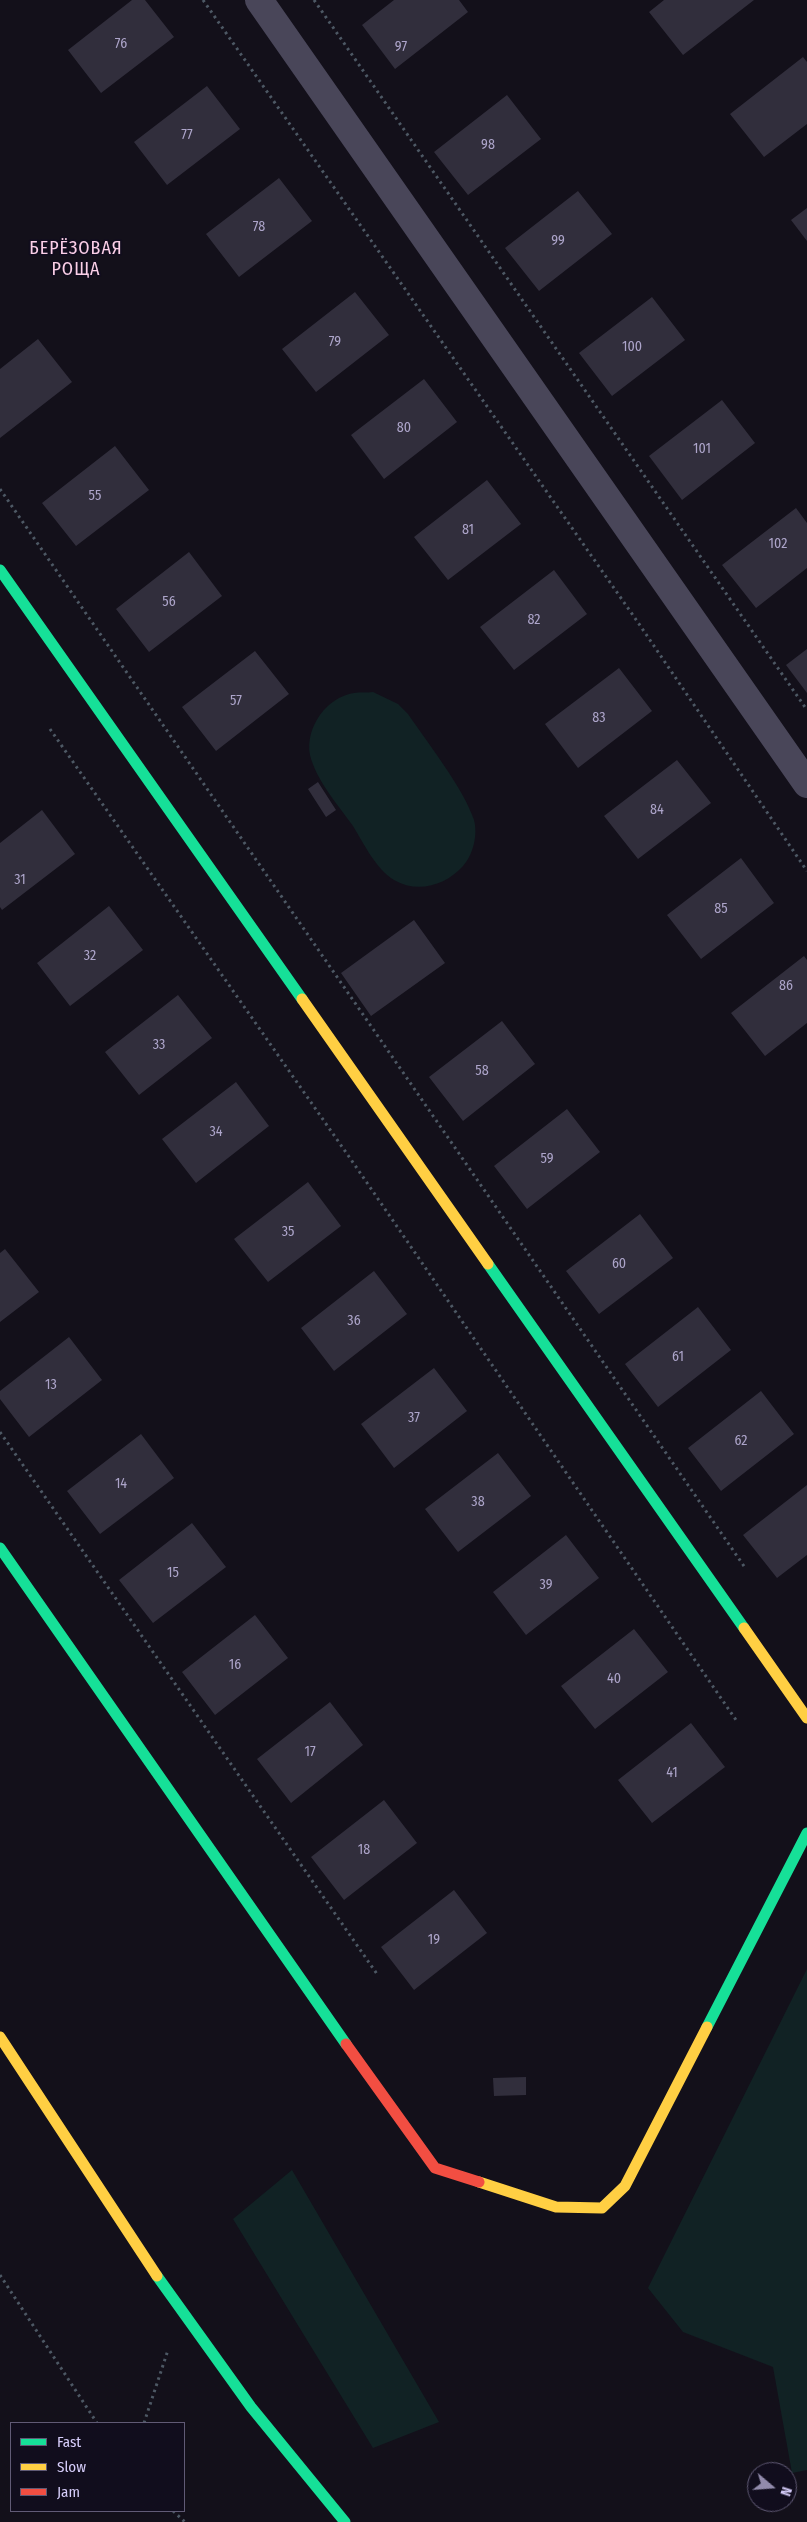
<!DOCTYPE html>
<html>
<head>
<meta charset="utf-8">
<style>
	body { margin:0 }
	#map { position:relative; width:807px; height:2522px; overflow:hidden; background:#13101a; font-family:"Fira Sans Condensed",sans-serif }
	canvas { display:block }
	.legend { position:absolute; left:10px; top:2422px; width:175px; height:90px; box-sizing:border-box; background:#110d1d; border:1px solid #605a75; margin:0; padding:6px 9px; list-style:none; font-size:15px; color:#d6cdfa }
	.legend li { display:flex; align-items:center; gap:10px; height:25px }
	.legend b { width:25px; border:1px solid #605a75 }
	.north { position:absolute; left:747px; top:2462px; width:50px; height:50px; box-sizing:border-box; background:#110d1d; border:1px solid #605a75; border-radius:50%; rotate:108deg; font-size:14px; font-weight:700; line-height:20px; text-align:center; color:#d6cdfa }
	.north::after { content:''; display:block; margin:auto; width:18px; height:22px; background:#928bac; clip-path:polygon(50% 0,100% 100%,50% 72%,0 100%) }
</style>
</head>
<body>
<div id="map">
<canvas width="807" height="2522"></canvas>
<ul class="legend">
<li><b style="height:6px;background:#16e098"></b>Fast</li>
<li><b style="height:6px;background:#ffcf43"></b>Slow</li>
<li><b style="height:6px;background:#f24e42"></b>Jam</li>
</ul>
<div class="north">N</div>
</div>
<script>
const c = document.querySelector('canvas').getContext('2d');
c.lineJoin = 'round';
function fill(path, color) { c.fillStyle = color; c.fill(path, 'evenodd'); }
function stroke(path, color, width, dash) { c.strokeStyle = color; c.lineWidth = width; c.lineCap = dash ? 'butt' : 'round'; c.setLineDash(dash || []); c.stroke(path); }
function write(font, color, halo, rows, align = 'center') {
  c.font = font + ' "Fira Sans Condensed",sans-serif'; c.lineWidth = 4; c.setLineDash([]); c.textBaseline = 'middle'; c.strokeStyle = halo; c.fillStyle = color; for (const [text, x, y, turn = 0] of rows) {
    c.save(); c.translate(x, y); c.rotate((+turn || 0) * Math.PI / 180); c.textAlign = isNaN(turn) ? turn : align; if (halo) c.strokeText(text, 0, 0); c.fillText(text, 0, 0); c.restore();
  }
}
fill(new Path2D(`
	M373,692L398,704L408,714C427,742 464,789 474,820C478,835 473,855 463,866C446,885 418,894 394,880C376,869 364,844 353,826C338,805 316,780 310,755C305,727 327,697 354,693C360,692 367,693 373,692Z
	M807,1969V2470L792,2473L773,2367L683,2332L648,2288Z
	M292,2170L439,2422L373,2448L233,2219Z`), '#112224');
fill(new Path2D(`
	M132,0H145L174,37L101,93L68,50Z
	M394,0H459L468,12L395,69L362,25Z
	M664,0H754L683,55L649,12Z
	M803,57L807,62V124L764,157L730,114Z
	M207,86L240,129L167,185L134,142Z
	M507,95L541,139L468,195L434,152Z
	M279,178L312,221L239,277L206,234Z
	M578,191L612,234L539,291L505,248Z
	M807,208V241L791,220Z
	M355,292L389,335L316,392L282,349Z
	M652,297L685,340L612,396L579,353Z
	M38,339L72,382L0,438V369Z
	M424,379L457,422L384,479L351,435Z
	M722,400L755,443L682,500L649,456Z
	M115,446L149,490L76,546L42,503Z
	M487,480L521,524L448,580L414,537Z
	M796,508L807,523V568L756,608L722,565Z
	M189,552L222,596L149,652L116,609Z
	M554,570L587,614L514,670L480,627Z
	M807,649V693L786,665Z
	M255,651L289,694L216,751L182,707Z
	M619,668L652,711L578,768L545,724Z
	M677,760L711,803L638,859L604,816Z
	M318,782L336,810L326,817L308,789Z
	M42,810L75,854L2,910L0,907V843Z
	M741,858L774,903L701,959L667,915Z
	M109,906L143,950L70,1006L37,963Z
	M414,920L445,963L371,1016L341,973Z
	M804,956L807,960V1023L765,1056L731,1013Z
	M178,995L212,1038L139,1095L105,1052Z
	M502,1021L535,1064L463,1121L429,1077Z
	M236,1082L269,1126L196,1183L162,1139Z
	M567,1109L600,1152L527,1209L494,1166Z
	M308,1182L341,1226L268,1282L234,1239Z
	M640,1214L673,1258L599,1314L566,1271Z
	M5,1249L39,1292L0,1322V1253Z
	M374,1271L407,1314L334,1371L301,1328Z
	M698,1307L731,1350L658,1407L625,1364Z
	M69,1337L102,1380L29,1437L0,1399V1391Z
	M434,1368L467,1411L394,1468L361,1424Z
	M761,1391L794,1434L721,1491L688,1448Z
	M141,1434L174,1478L100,1534L67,1491Z
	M498,1453L531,1496L458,1552L425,1509Z
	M807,1485V1555L777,1578L743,1535Z
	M192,1523L226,1567L153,1623L119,1580Z
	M566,1535L599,1578L526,1635L493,1592Z
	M255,1615L288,1658L215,1715L182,1672Z
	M634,1629L668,1672L595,1729L561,1686Z
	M330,1702L363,1745L291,1803L257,1759Z
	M691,1723L725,1767L652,1823L618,1780Z
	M384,1800L417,1843L344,1900L311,1857Z
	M454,1890L487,1933L414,1990L381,1947Z
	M526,2077V2095L494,2096L493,2078Z`), '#312e3c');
stroke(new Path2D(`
	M203,0L637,621L807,871
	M314,0L807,710
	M0,489L746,1569
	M50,729L352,1161L736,1720
	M0,1432L377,1974
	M0,2275L97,2423
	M144,2423L168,2350
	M173,2511L185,2522`), '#4d5864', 3, [2.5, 4]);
stroke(new Path2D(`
	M259,0L807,784`), '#494659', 28);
stroke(new Path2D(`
	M0,570L302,999
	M488,1264L744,1628
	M0,1548L346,2044
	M707,2027L807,1833
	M157,2276L251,2407L345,2522`), '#16e098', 11);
stroke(new Path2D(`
	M302,999L488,1264
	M744,1628L807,1718
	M0,2037L157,2276
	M479,2182L556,2207L602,2208L625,2186L707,2027`), '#ffcf43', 11);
stroke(new Path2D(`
	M346,2044L435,2168L479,2182`), '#f24e42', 11);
write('14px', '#ada5ca', null, [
	["76",121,44],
	["97",401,47],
	["77",187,135],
	["98",488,145],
	["78",259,227],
	["99",558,241],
	["79",335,342],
	["100",632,347],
	["80",404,428],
	["101",702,449],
	["55",95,496],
	["81",468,530],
	["102",778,544],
	["56",169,602],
	["82",534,620],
	["57",236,701],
	["83",599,718],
	["84",657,810],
	["31",20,880],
	["85",721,909],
	["32",90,956],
	["86",786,986],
	["33",159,1045],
	["58",482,1071],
	["34",216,1132],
	["59",547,1159],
	["35",288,1232],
	["60",619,1264],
	["36",354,1321],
	["61",678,1357],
	["13",51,1385],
	["37",414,1418],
	["62",741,1441],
	["14",121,1484],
	["38",478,1502],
	["15",173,1573],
	["39",546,1585],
	["16",235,1665],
	["40",614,1679],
	["17",310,1752],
	["41",672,1773],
	["18",364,1850],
	["19",434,1940]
]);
c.letterSpacing = '1px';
write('18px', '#fbcfe8', '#110d1d', [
	["БЕРЁЗОВАЯ",76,249],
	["РОЩА",76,270]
]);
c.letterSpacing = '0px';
</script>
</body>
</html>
